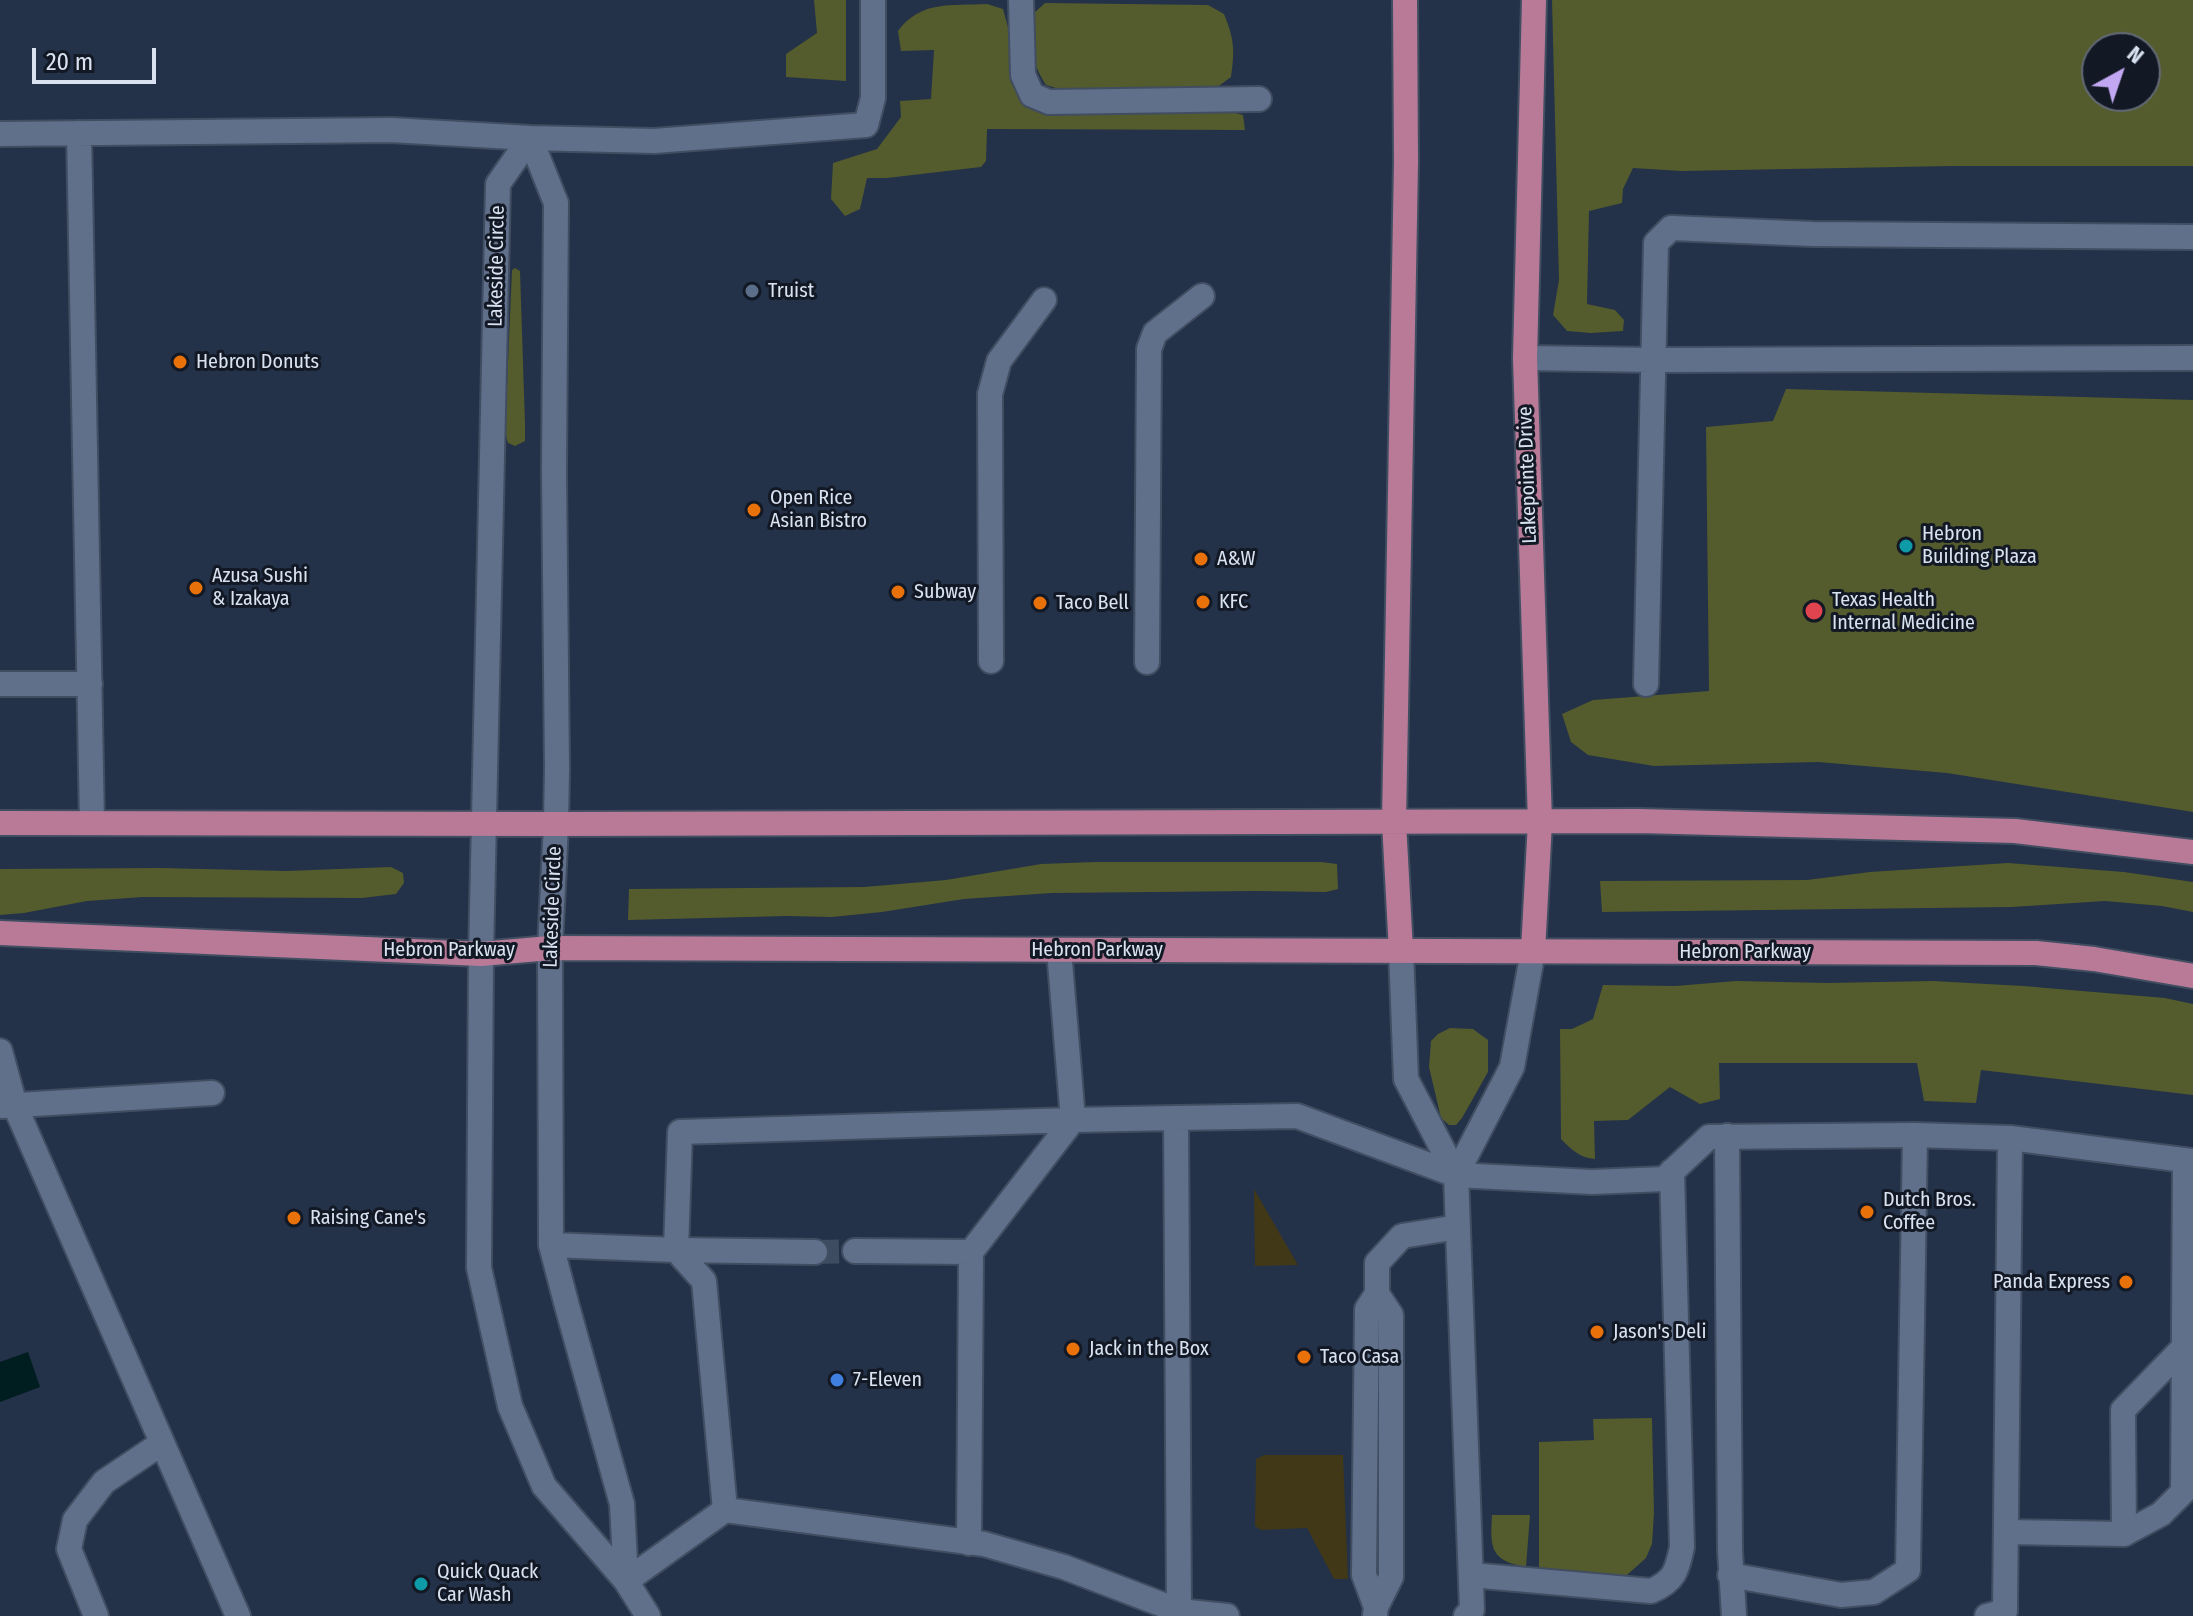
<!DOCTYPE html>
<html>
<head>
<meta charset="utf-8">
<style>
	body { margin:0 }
	#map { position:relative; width:2193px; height:1616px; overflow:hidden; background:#233149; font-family:"Fira Sans Condensed",sans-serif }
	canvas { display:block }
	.north { position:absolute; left:2081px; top:32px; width:80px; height:80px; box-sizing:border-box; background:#131924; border:2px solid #626976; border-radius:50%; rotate:40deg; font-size:22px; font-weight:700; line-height:32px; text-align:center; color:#d8e2f1 }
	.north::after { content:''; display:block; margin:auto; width:28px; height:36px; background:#c2a8f3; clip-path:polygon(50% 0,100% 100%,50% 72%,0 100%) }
	.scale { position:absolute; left:32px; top:48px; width:124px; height:36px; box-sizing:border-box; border:4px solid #d8e2f1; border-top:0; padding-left:10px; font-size:24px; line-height:28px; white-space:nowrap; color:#d8e2f1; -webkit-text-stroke:6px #131924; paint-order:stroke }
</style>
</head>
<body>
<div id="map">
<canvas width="2193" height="1616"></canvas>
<div class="north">N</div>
<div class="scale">20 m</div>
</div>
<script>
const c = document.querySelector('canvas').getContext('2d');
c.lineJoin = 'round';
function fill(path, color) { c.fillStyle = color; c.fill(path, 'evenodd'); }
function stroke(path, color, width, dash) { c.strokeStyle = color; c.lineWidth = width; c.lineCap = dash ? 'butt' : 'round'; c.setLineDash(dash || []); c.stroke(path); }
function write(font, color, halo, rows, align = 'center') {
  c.font = font + ' "Fira Sans Condensed",sans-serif'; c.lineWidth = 6; c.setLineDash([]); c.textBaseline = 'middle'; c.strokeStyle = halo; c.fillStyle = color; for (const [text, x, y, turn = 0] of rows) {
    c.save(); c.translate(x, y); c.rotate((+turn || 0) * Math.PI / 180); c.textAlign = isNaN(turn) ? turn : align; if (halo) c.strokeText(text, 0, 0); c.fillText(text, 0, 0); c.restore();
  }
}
fill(new Path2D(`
	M814,0H846V81L786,77V54L817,33Z
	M1552,0H2193V166H1952L1681,171L1633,168L1623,189L1622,203L1589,211L1587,304L1615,310L1624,320L1623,331L1591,333L1567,331L1553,315L1559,280ZM2097,48H2145V96H2097Z
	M1045,3L1208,5L1224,14C1234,38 1235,51 1231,77L1216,88L1066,91L1046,85C1036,70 1022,36 1031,17C1034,12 1041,7 1045,3Z
	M987,4L1003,9L1010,35L1011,83L1033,110L1220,109L1243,115L1245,130L987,129L986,161L981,167L887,178H867L860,209L845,216L831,199L833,163L877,149L901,117L900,101L931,99L934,50L901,51L898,31C921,0 951,6 987,4Z
	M515,268L520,271L525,424V441L515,446L508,443L505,432L512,270Z
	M1786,389L2193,400V812L1947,773L1818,762L1654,766L1588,755L1571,742L1562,714L1593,700L1709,691L1706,427L1773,421Z
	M1095,862H1321L1337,864L1338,889L1326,892L1255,891L1052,893L964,899L882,912L832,917L787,916L628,920L629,889L864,887L946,880L1041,864Z
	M2008,863L2124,872L2193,882V912L2162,906L2105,901L2012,907L1602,912L1600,881L1807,880L1870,872Z
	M391,867L403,873L404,883L396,894L362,898L143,897L87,901L24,913L0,915V869L161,868L286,871Z
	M1736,981L1827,983L1933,981L2023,986L2165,998L2193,1004V1095L1981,1070L1976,1103L1924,1101L1917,1063H1719L1720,1099L1700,1104L1670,1087L1628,1120L1594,1121L1595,1159C1580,1158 1572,1150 1561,1139L1560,1029H1572L1593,1019L1603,985L1675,986Z
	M1450,1028L1473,1029L1488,1040V1072L1462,1118L1456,1125H1449L1441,1118L1429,1067L1431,1041L1438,1034Z
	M1652,1418L1654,1513L1652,1544L1646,1558L1627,1575L1609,1580L1539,1569V1442L1594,1440L1593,1419Z
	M1492,1515H1530L1526,1567C1490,1561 1490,1547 1492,1515Z`), '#545b2c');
fill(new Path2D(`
	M1254,1189L1298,1265L1255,1266Z
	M1264,1455H1343L1348,1579H1334L1307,1528L1261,1530L1255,1526L1256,1459Z`), '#413818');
fill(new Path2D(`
	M28,1352L40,1387L0,1402V1362Z`), '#001d20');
stroke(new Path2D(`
	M815,1252L855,1251`), '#3e4c62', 24, [24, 12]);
const minor = new Path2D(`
	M1021,0L1023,75L1032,95L1049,102L1259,99
	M79,133L92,823
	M0,134L391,130L530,138L654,141L866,125L873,98V0
	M530,138L498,184L481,954L479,1268L510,1406L544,1486L626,1581L648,1616
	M530,138L556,203L554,471L557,769L556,824L550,948L551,1245L567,1306L622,1504L626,1581
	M1525,358L1654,360L2193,358
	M991,661L990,394L999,361L1044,300
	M1147,662L1149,349L1155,333L1202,296
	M0,684H90
	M1646,684L1656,243L1671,228L1813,234L2193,237
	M1059,950L1073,1120L1176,1118
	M1401,951L1406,1079L1456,1175L1512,1067L1533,951
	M0,1051L15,1106L238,1616
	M2,1106L212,1093
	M1727,1136L1730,1551L1734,1616
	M1456,1175L1472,1610L1466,1616
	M551,1245L676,1250L704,1281L725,1510L626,1581
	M855,1251L971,1252
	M815,1252L676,1250L680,1132L1073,1120L971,1252L969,1543
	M725,1510L984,1544L1064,1567L1179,1611
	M2006,1532L2124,1534L2161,1514L2183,1492L2185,1160
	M2124,1534L2123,1410L2184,1347
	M1471,1575L1651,1591C1675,1581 1677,1570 1682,1547L1672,1171
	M1730,1575L1841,1595L1874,1592L1908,1570L1915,1135
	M1376,1607L1364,1575L1367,1309L1377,1294V1263L1402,1236L1458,1227
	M1375,1615L1376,1607L1391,1577V1315L1377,1294
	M96,1616L69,1549L75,1520L104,1482L162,1443
	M1227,1616L1179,1611L1176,1118L1297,1116L1456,1175L1592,1182L1664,1179L1709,1137L1915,1135L2010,1138L2193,1161
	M1987,1616L2005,1611L2010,1138`);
const major = new Path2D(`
	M0,823L556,824L1639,821L2015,831L2193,852
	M0,933L481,954L550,948L2036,953L2094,959L2193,976
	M1401,951L1394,822L1406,162L1405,0
	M1533,951L1540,822L1525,358L1534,0`);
stroke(minor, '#414d61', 28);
stroke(major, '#414d61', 28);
stroke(minor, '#60708b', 24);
stroke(major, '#b97a98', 24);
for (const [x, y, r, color] of [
	[752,291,8,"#5c6f8a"],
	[180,362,8,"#e8710a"],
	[754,510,8,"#e8710a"],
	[1906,546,8,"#0f9aa8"],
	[1201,559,8,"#e8710a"],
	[196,588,8,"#e8710a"],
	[898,592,8,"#e8710a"],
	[1203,602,8,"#e8710a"],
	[1040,603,8,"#e8710a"],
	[1814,611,10,"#e0444e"],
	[1867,1212,8,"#e8710a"],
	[294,1218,8,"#e8710a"],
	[2126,1282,8,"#e8710a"],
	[1597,1332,8,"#e8710a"],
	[1073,1349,8,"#e8710a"],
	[1304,1357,8,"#e8710a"],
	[837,1380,8,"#3f7fe0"],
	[421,1584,8,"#0f9aa8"]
]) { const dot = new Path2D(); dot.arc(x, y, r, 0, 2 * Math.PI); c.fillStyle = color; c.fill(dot); stroke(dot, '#131924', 3); }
write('20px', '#d8e2f1', '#131924', [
	["Lakeside Circle",497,266,-89],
	["Lakepointe Drive",1528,475,-92],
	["Lakeside Circle",553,907,-88],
	["Hebron Parkway",449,950],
	["Hebron Parkway",1097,950],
	["Hebron Parkway",1745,952]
]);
write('20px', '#d8e2f1', '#131924', [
	["Truist",768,291],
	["Hebron Donuts",196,362],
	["Open Rice",770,498],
	["Asian Bistro",770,521],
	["Hebron",1922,534],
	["Building Plaza",1922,557],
	["A&W",1217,559],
	["Azusa Sushi",212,576],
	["& Izakaya",212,599],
	["Subway",914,592],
	["Texas Health",1832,600],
	["Internal Medicine",1832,623],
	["KFC",1219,602],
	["Taco Bell",1056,603],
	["Dutch Bros.",1883,1200],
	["Coffee",1883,1223],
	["Raising Cane's",310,1218],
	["Panda Express",2110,1282,"right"],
	["Jason's Deli",1613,1332],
	["Jack in the Box",1089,1349],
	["Taco Casa",1320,1357],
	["7-Eleven",853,1380],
	["Quick Quack",437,1572],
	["Car Wash",437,1595]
], 'left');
</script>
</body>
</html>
